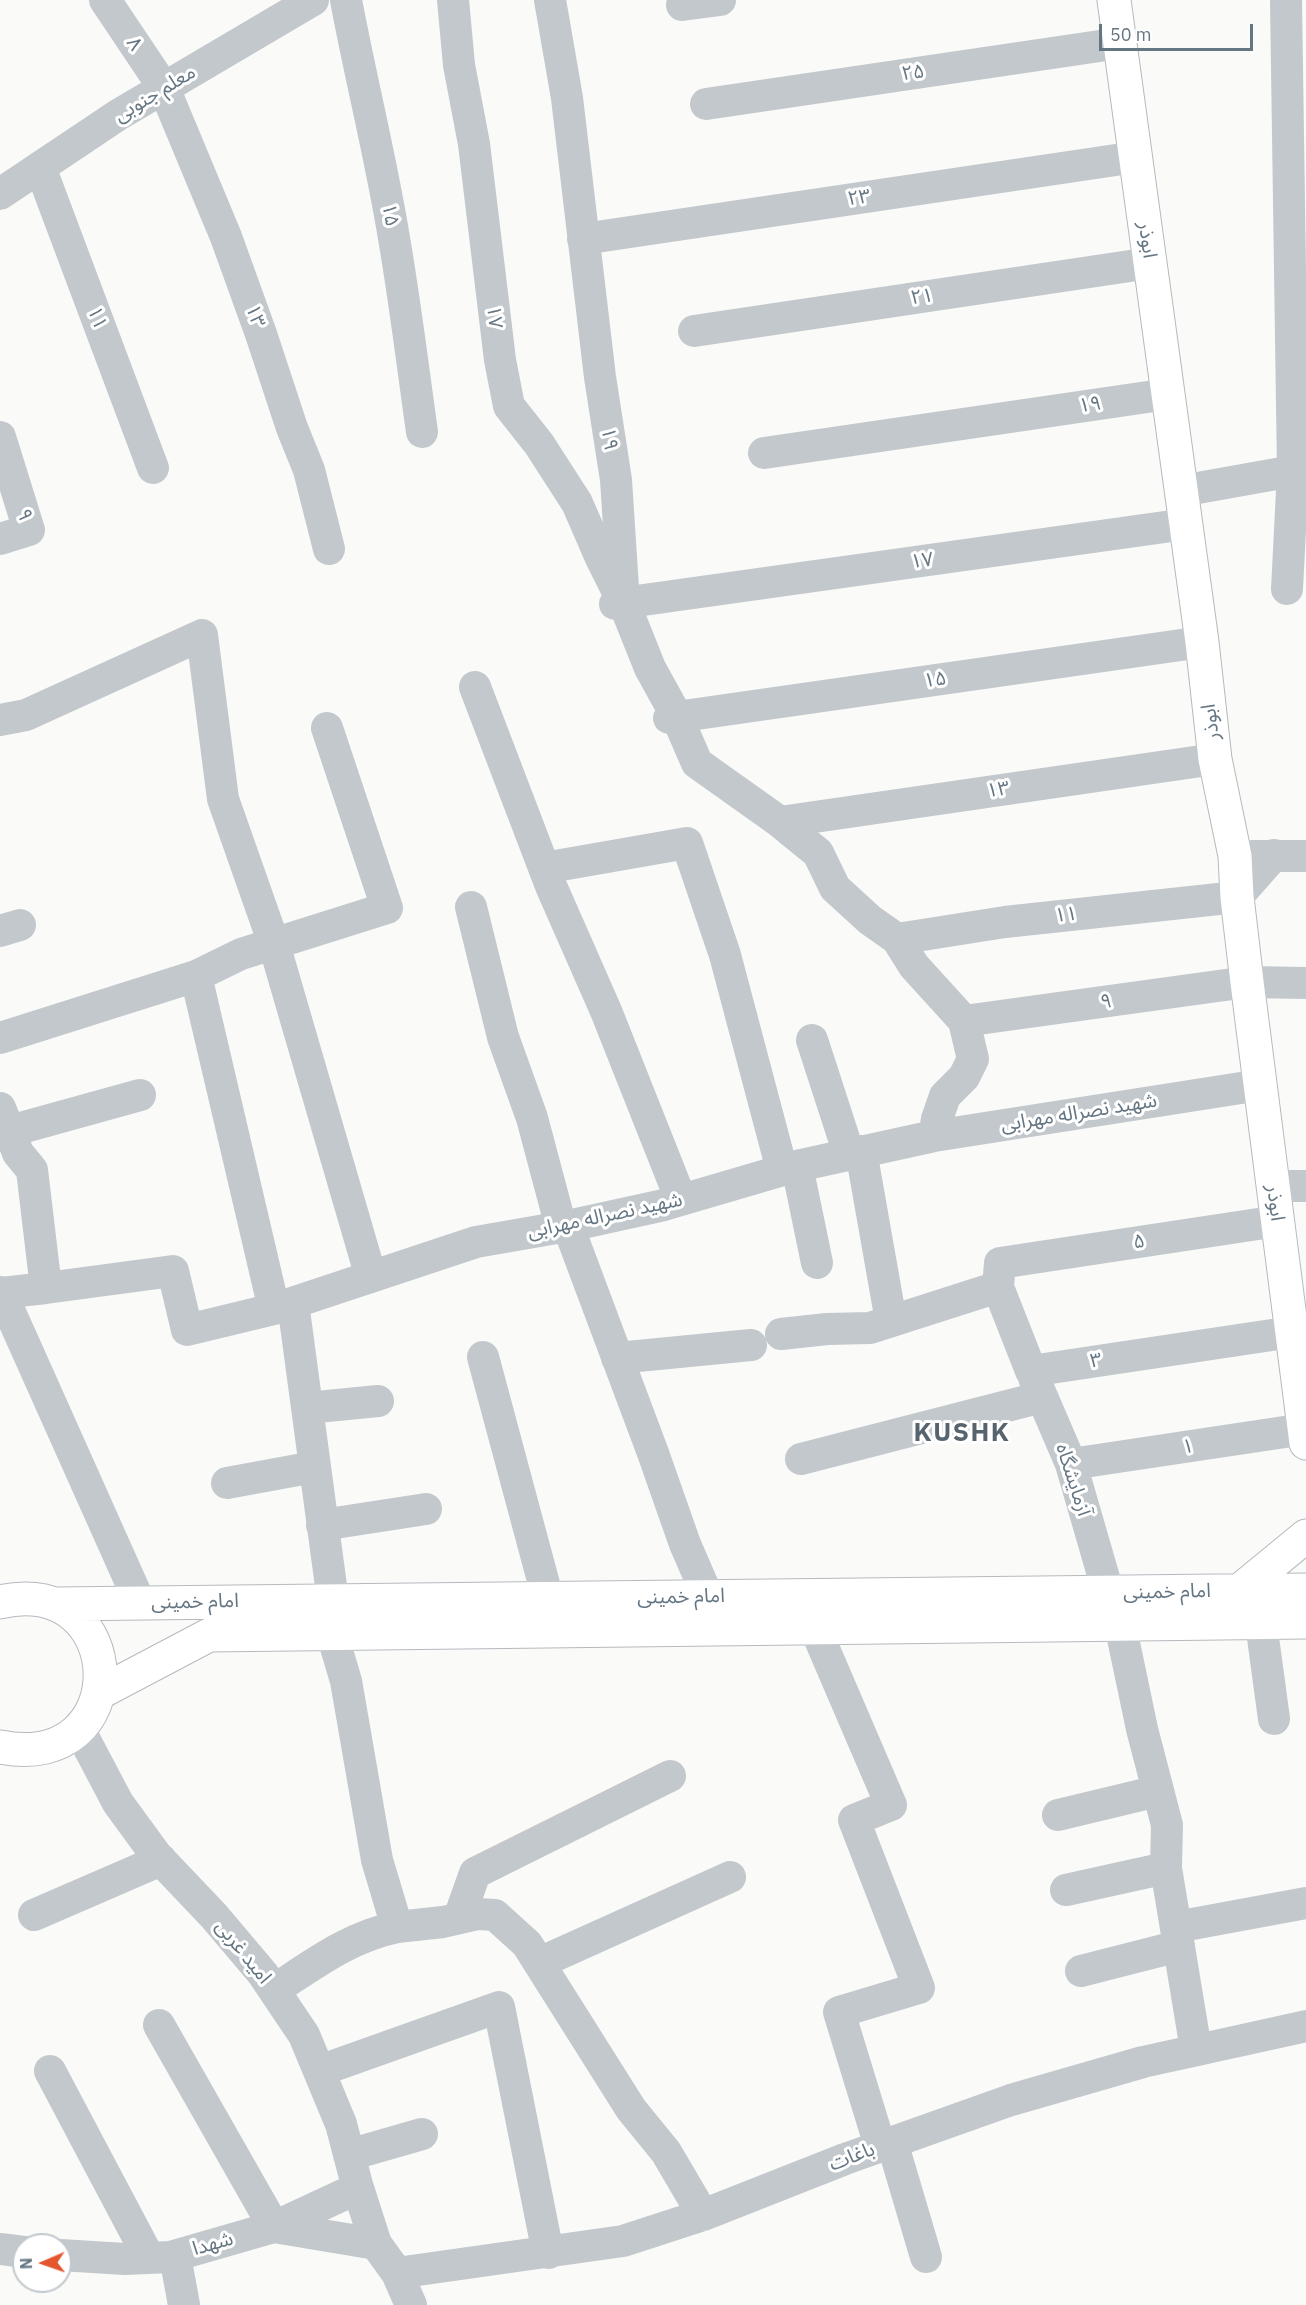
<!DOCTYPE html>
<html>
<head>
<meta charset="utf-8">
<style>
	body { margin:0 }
	#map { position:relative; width:1306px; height:2305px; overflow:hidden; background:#fafaf8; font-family:"IBM Plex Sans",sans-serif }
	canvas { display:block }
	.north { position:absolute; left:12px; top:2233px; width:60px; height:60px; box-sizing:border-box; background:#fff; border:2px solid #c1c8cd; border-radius:50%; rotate:268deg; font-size:16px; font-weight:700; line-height:24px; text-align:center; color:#657683 }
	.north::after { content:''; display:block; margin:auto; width:21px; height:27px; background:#e4572e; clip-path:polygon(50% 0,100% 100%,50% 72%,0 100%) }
	.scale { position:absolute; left:1099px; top:24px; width:154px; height:27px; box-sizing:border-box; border:3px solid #657683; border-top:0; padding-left:8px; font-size:18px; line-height:21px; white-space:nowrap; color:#657683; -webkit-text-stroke:4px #fff; paint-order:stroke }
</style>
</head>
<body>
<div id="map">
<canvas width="1306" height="2305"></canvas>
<div class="north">N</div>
<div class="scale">50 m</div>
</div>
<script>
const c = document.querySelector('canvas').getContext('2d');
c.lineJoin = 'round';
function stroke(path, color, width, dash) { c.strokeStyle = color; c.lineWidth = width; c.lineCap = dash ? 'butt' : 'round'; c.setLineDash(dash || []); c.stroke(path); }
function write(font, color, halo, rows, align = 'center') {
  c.font = font + ' "IBM Plex Sans","Noto Sans Arabic",sans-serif'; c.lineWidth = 6; c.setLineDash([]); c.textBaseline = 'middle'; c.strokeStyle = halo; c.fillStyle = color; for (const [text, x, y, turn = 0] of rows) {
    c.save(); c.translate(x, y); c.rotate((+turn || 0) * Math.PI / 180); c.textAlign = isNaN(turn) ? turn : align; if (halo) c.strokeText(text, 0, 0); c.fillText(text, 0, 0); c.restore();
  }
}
const major = new Path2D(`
	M1114,0L1202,642L1215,759L1235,856L1237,897L1247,982L1306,1443
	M1239,1591L1306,1536
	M0,1602C130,1572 137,1774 0,1747
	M56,1604L1306,1590
	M99,1693L209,1635L1306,1622`);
stroke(major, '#b5babe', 35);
stroke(new Path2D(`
	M105,0L164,88L226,237L261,334L292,428L309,470L329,549
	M346,0C361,80 381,158 394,238C405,302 413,368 422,432
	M453,0L459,65L474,144L500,360L509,406L539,444L577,503L600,556L618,592
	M550,0L567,98L600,377L616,480L624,603L650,668L677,717L697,763L780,822L818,853L835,888L870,920L897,939L914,966L964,1021L973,1059L964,1077L945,1096L937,1119L934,1136
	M1286,0L1293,471L1287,589
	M682,5L720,0
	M706,104L1120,43
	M40,167L153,468
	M0,194L118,115L313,0
	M583,239L1136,157
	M694,331L1150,263
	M0,437L29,530L0,539
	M764,453L1168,394
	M1181,491L1293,471
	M615,604L1186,524
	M475,687L551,886L606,1011L681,1200
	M669,718L1202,642
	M0,720L26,715L202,635L223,799L274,944L371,1277
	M780,822L1215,759
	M1253,856H1306
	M544,868L687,843L725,955L782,1170
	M471,907L503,1037L532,1118L561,1227
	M0,931L20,925
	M897,939L1005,922L1237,897L1274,855
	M196,976L274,1309
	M964,1021L1247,982L1306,983
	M0,1038L196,976L241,954L387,908L327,728
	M812,1040L849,1154
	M0,1108L18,1153L32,1170L46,1288
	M10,1131L140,1095
	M861,1151L891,1321
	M797,1166L817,1263
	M1273,1186H1306
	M568,1226L653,1453L685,1544L708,1597
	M998,1287L1000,1263L1278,1221
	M1,1292L140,1603
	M0,1293L46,1288L173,1271L187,1330L274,1309L476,1242L568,1226L664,1205L797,1166L934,1136L1260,1085
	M293,1303L333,1601
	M781,1334L827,1329L870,1328L998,1287L1031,1371L1292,1332
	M483,1357L548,1599
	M617,1358L751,1345
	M1034,1378L1071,1464L1108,1592
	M307,1408L378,1401
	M801,1459L1042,1397
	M1071,1464L1304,1429
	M227,1483L314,1467
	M322,1525L426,1509
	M1261,1623L1274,1719
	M1120,1624L1142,1729L1167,1825L1166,1868L1196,2050
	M815,1628L891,1805L854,1820L919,1988L839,2012L880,2146
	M79,1729L118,1803L156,1855L214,1916L263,1974L304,2035L341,2124L361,2200
	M1058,1815L1158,1791
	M1066,1890L1166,1868
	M34,1915L161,1860
	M459,1918L475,1873L670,1776
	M397,1927L443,1922L478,1914L495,1915L527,1944L631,2109L666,2152L703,2215
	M1176,1927L1306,1903
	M539,1963L730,1877
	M1081,1971L1179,1946
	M274,1990C314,1964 349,1937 397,1927L377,1860L346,1681L332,1634
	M159,2025L274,2227
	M50,2071L149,2258
	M319,2071L499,2007L548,2253
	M892,2142L926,2257
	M349,2155L422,2134
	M274,2227L376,2244
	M0,2249L24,2252
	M60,2255L125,2259L170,2257L274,2227L358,2188L376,2244L397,2273L411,2305
	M175,2256L184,2305
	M397,2273L623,2241L703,2215L845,2159L1011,2100L1143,2062L1306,2026`), '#c3c8cc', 32);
stroke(major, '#fff', 33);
write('20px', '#657683', '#fff', [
	["۸",134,44,56],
	["۲۵",913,73,-8],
	["معلم جنوبی",155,94,-31],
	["۲۳",859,198,-8],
	["۱۵",390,215,80],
	["ابوذر",1147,240,82],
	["۲۱",922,297,-8],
	["۱۳",255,316,70],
	["۱۷",494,317,83],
	["۱۱",97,318,69],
	["۱۹",1090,405,-8],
	["۱۹",609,439,81],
	["۹",24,515,74],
	["۱۷",922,561,-8],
	["۱۵",935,680,-8],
	["ابوذر",1211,722,-97],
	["۱۳",998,790,-8],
	["۱۱",1066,915,-6],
	["۹",1106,1002,-8],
	["شهید نصراله مهرابی",1079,1113,-9],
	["ابوذر",1275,1203,83],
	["شهید نصراله مهرابی",605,1216,-12],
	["۵",1139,1242,-9],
	["۳",1096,1361,-9],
	["۱",1188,1447,-9],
	["آزمایشگاه",1073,1480,72],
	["امام خمینی",1167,1592,-1],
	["امام خمینی",681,1597,-1],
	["امام خمینی",195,1602,-1],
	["امید غربی",243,1952,51],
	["باغات",852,2157,-21],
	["شهدا",213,2244,-16]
]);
c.letterSpacing = '1.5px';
write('bold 26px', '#57646e', '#fff', [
	["KUSHK",962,1433]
]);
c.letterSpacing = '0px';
</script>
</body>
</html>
